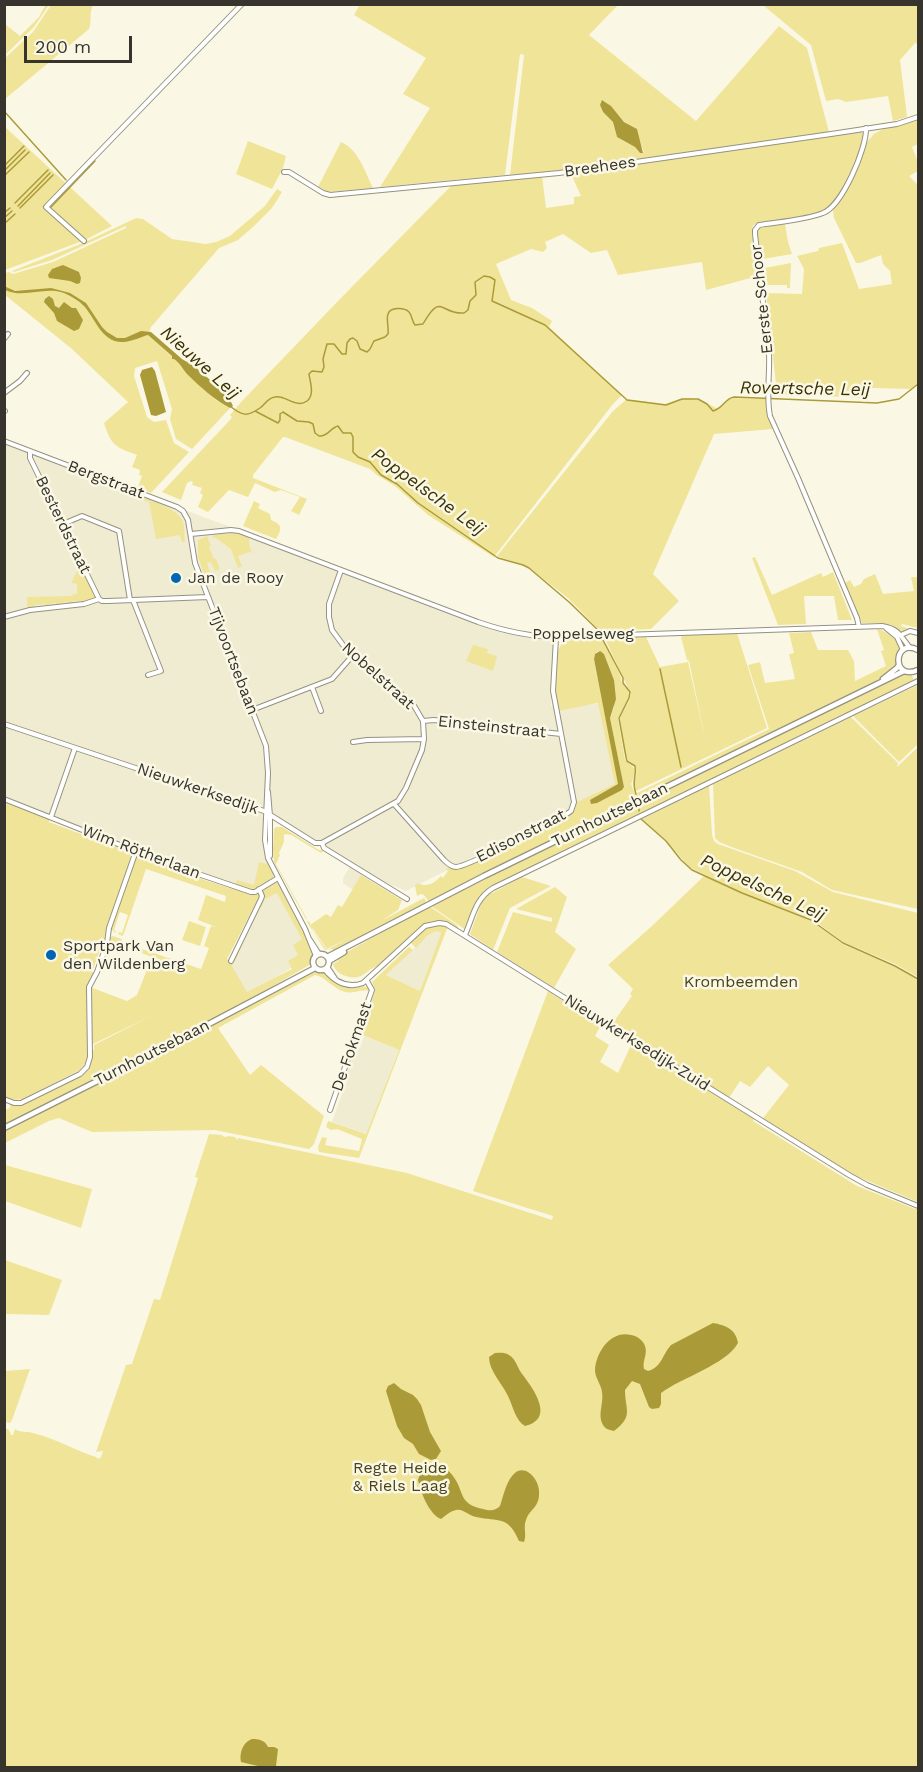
<!DOCTYPE html>
<html>
<head>
<meta charset="utf-8">
<style>
	body { margin:0 }
	#map { position:relative; width:923px; height:1772px; overflow:hidden; background:#faf8e4; font-family:"Work Sans",sans-serif }
	canvas { display:block }
	.frame { position:absolute; inset:0; border:6px solid #36342d; pointer-events:none }
	.scale { position:absolute; left:24px; top:36px; width:108px; height:27px; box-sizing:border-box; border:3px solid #36342d; border-top:0; padding-left:8px; font-size:18px; line-height:21px; white-space:nowrap; color:#36342d; -webkit-text-stroke:4px #faf8e4; paint-order:stroke }
</style>
</head>
<body>
<div id="map">
<canvas width="923" height="1772"></canvas>
<div class="frame"></div>
<div class="scale">200 m</div>
</div>
<script>
const c = document.querySelector('canvas').getContext('2d');
c.lineJoin = 'round';
function fill(path, color) { c.fillStyle = color; c.fill(path, 'evenodd'); }
function stroke(path, color, width, dash) { c.strokeStyle = color; c.lineWidth = width; c.lineCap = dash ? 'butt' : 'round'; c.setLineDash(dash || []); c.stroke(path); }
function write(font, color, halo, rows, align = 'center') {
  c.font = font + ' "Work Sans",sans-serif'; c.lineWidth = 5; c.setLineDash([]); c.textBaseline = 'middle'; c.strokeStyle = halo; c.fillStyle = color; for (const [text, x, y, turn = 0] of rows) {
    c.save(); c.translate(x, y); c.rotate((+turn || 0) * Math.PI / 180); c.textAlign = isNaN(turn) ? turn : align; if (halo) c.strokeText(text, 0, 0); c.fillText(text, 0, 0); c.restore();
  }
}
fill(new Path2D(`
	M4,443L279,545L492,629L554,639L551,706L599,704L617,784L406,891L363,873L353,890L343,883V878L351,865L271,816L269,833L273,876L313,955L247,994L231,966L260,899L252,890L189,871L5,798Z
	M436,931L441,933L420,991L386,975L427,936Z
	M364,1036L399,1050L366,1134L332,1122L347,1080L345,1079L356,1048H360Z`), '#f0ecd2');
fill(new Path2D(`
	M46,4L49,5L34,27L5,55V24L20,36L39,17Z
	M360,4L618,5L589,35L696,121L779,26L807,48L829,132L555,171L510,175L524,55L520,54L505,175L380,187L430,108L403,94L426,58L354,15ZM604,101C616,109 621,123 634,127L644,152L640,153L635,147L617,137L613,122L603,112L600,105Z
	M51,5H93C89,13 92,21 89,29L5,99V58L33,32Z
	M763,5H918V49L916,42L900,60L907,117L893,121L888,96L846,102L838,99L826,101L811,45Z
	M918,117V144L912,147L918,162V171L909,176L918,185V383L910,389L872,388L864,398L778,394L774,390L776,384L766,293L802,294L804,269L797,256L818,251L819,248L842,243L859,289L892,284L890,271L883,264L881,255L860,263H856L834,218L833,211L852,178L866,143L874,134L888,126Z
	M4,126L112,226L85,240L5,270Z
	M860,132L864,134V137C855,163 844,193 823,212L753,225L752,232L758,276L706,290L702,262L618,275L607,250L591,253L563,234L545,242L547,248L543,252L531,249L496,264L511,300L532,308L552,321L549,327L622,395L613,404L494,557L428,515L395,486L377,475L370,469L285,437H283L253,475V478L307,499L299,515L291,511L300,497L281,490L275,492L255,483L248,497L229,490L208,512L198,507L203,495L200,493L202,488L192,485L193,482L191,481L187,483L181,500L162,492L230,420L232,417L230,415L243,400L339,300L451,186L542,176L546,208L574,204V197L581,196L571,174Z
	M248,141L286,156L283,168L272,189L236,174Z
	M341,142C359,150 365,172 373,188L328,192L318,187Z
	M277,189L282,192L272,208L253,227L238,240L219,248L151,327L148,335L182,365L187,373L216,400L230,408L192,449L176,439L170,419L172,409L157,361L135,368L134,376L147,417L154,422L166,420L174,443L189,452L151,493L138,487L142,476L139,475L140,470L132,467L137,455C115,447 111,445 104,423L128,402L72,349L5,295L4,273L9,272L13,274L53,262L126,228V226L52,260L14,272L12,271L83,243L136,218L143,219L172,239L206,244L216,242L230,236L265,206Z
	M785,224L788,242L792,254L763,259L761,246H759L757,231L759,228Z
	M791,263L790,288H787V285H767L765,268Z
	M688,398L703,401L716,408L721,406L731,398L767,399V412L773,429L714,434L653,574L679,601L651,629L600,631L568,598L528,567L497,556L613,411L627,399L665,404L680,399Z
	M140,496C152,500 178,509 183,522C185,528 184,535 185,542H182L180,535L156,539L149,502L138,498Z
	M254,501L260,504L258,508L270,514L271,520C283,525 282,529 276,539L243,526Z
	M232,533L239,534L249,538V544L252,553L249,552L238,556L242,566L238,568L231,549L216,538H213V535Z
	M207,536L211,546L209,547L214,559H216L220,569L215,571L211,562L207,563L212,578L209,573L204,574L198,557V540Z
	M755,557L772,595L821,573L823,577L833,572L852,620H838L834,596H804L806,624L778,625L752,558Z
	M77,571L84,572L96,596L94,600L82,603L81,601H73V604H69L68,602L60,603V605L56,606V603L49,604V606L46,607L45,604L34,605V607L28,608L27,606V597L72,596L73,594H77V584L72,583V581Z
	M875,574L883,594L914,591L911,577H918V628L902,624L901,626L910,629L909,630L902,632C890,622 877,623 862,623L845,583L850,580L854,587L861,584L864,579Z
	M877,629C889,632 895,637 901,647L895,668L873,683L621,807L609,811L590,822L429,902L424,895L421,894L417,896L415,886L418,883C426,888 435,883 441,876L443,878L448,871L446,869L448,867L455,869L462,868L568,816L574,811L577,802L615,784L598,703L558,711C556,695 550,648 566,640L602,639L608,648L620,675L622,683L628,690L629,694V698L618,718L625,760C635,768 638,770 631,784L635,794L769,729L748,665L760,662L765,683L795,679L789,654L794,653L789,633L811,632L818,650H848L854,661L855,681L886,666L881,651L884,650ZM598,651L604,654L614,680V707L610,718L624,787L617,786L619,784L594,660V656Z
	M737,633L767,728L636,791L633,784C639,774 637,765 628,760L624,750L620,717L629,701L631,694L605,639L646,637L660,667L688,662L706,742L689,661L687,660L681,637L683,635Z
	M473,645L488,649L487,653L497,656L493,671L466,661Z
	M904,672L912,675L914,681L492,887L477,900L466,930L431,906Z
	M918,685V744L899,762L853,716Z
	M851,717L898,763L897,767L918,747V909L832,890L802,872L734,848L719,842L715,838L713,784Z
	M709,785L712,835L714,841L718,844L795,871L833,892L918,913V977L895,964L843,942L812,919L756,898L811,921L844,945L901,969L918,980V1202L856,1176L764,1119L763,1118L789,1085L768,1066L750,1087L740,1081L729,1098L612,1024L632,996L630,994L633,989L608,965L652,926L704,876L730,887L689,867L665,839L642,820V819Z
	M6,802L49,819V822L132,853L106,935L104,936L107,939L106,943L103,942L92,972L95,973L89,983L87,1020L88,1059L83,1067L78,1071L23,1099L13,1100L4,1096V803Z
	M276,827H282L319,850H324L321,853L291,835L286,834L284,835V842L279,853L280,855L276,864L307,919H306L274,862L273,850L274,829Z
	M140,855C159,863 241,896 257,893L260,895L227,959L232,962L237,951L239,953L232,966L247,992L292,969L288,961L298,955L293,945L302,939L277,893L265,899L261,908L259,907L263,897V889L275,882L278,883L305,932L313,954L311,964L251,999L143,1056L133,1059L116,1070L5,1126V1110L10,1108V1103L17,1105L22,1104L87,1069L92,1059L91,1050H94V1045L153,1015L91,1045L90,987L127,1001L137,995L152,957L110,941V937L113,936L122,939L121,942L201,969L209,948L204,946L211,926L216,927L198,920L206,895L225,902L226,896L146,869L123,936L118,934L119,932L122,933L128,915L120,912L114,930L116,931V933L111,929L136,856Z
	M259,862L268,864L274,875L273,879L253,890L235,885L237,880L254,885Z
	M361,875L402,900L398,910L381,921L424,898L427,903L335,951L332,949L325,950L307,922L309,921L313,931L327,950L352,936L327,949L310,925L326,914L331,917L338,905L342,907Z
	M522,877L551,886L510,908L493,950L470,934L483,898Z
	M555,887L567,897L555,932L576,949L554,988L497,952L513,912L552,922V918L516,909Z
	M429,906L457,925L459,930C450,926 443,920 433,921C417,924 399,949 387,960C382,964 376,966 371,969C362,976 357,980 346,976C339,974 335,970 333,964L338,961V957Z
	M189,921L206,927L200,946L182,940Z
	M441,924L448,926L359,1158L319,1152L318,1147L322,1137L327,1138L325,1145L359,1151L362,1139L337,1129L331,1130L326,1127L328,1121L366,1134L399,1050L360,1034L374,994L375,989L372,982L409,947L413,950L386,975L420,991L441,933L436,931L427,936L416,948L410,942L427,927Z
	M315,971L324,973L334,982L345,988L363,986L369,988V991C361,989 353,994 345,992C333,989 326,977 315,975L218,1028L250,1075L261,1065L324,1116L314,1144L309,1149L215,1130L92,1132L59,1118L49,1121L5,1143V1131L138,1063L149,1059L168,1048Z
	M548,991L601,1025L595,1036L609,1045L600,1062L618,1073L632,1043L635,1045V1047L637,1048L638,1047L754,1119L753,1121L857,1186L918,1210V1767H5L4,1427L9,1430L11,1435H13L15,1429C21,1433 26,1431 33,1433C55,1438 74,1450 96,1457L98,1459L101,1457L103,1451L96,1452L126,1365L132,1364L154,1299L160,1300L198,1178L195,1177L209,1134L222,1135V1136L226,1137L228,1136L235,1137L237,1140L238,1138L407,1173L552,1220L553,1216L473,1191Z
	M5,1165L92,1189L81,1228L5,1201Z
	M5,1260L62,1280L49,1315L5,1314Z
	M30,1369L12,1420L10,1423L5,1422V1371Z`), '#f0e499');
fill(new Path2D(`
	M602,100L611,106L624,122L637,129L643,153H640L635,147L617,137L613,122L603,112L600,105Z
	M63,265L79,272L81,278L80,283L77,284L70,281L49,278L48,275L52,269Z
	M4,286L15,291L51,288L70,293L86,303L102,327L107,332L117,338H125L141,331L151,332L182,359L194,366L224,392L229,398L233,406L230,408C215,400 200,387 187,374C182,368 180,363 174,359H172V356L148,335C143,336 131,342 123,342C102,343 95,318 84,306C78,300 71,296 64,293C44,286 24,299 5,290Z
	M49,296L53,299L55,306L59,308L64,302L72,308H76L83,320L79,329L74,331L57,321L54,313L44,302L45,299Z
	M152,367L155,371L166,412L156,416L151,415L140,375L142,370Z
	M600,651L604,654L614,680L616,699L610,718L624,787L622,790L597,803L591,804L590,800L618,784L594,659L595,654Z
	M713,1323C725,1325 736,1329 738,1343C727,1364 681,1378 661,1393V1404L659,1408L652,1409L649,1407L640,1384L632,1381L625,1390C625,1410 634,1416 614,1431C610,1430 605,1429 603,1425C597,1415 604,1403 602,1392C601,1384 595,1378 595,1370C596,1352 611,1330 631,1335C637,1336 643,1340 645,1346C648,1354 642,1361 644,1369L648,1371C662,1367 662,1355 671,1345Z
	M495,1353C500,1353 504,1352 509,1355C516,1359 517,1367 522,1374C533,1388 556,1419 525,1426C515,1420 513,1406 508,1396C502,1383 489,1371 489,1357Z
	M394,1383L401,1389L413,1395L417,1399L421,1405L430,1432L441,1451L436,1459L431,1460L419,1454L413,1444L404,1438L397,1426L386,1391L388,1386Z
	M438,1465C444,1468 449,1470 453,1476C465,1492 458,1504 483,1509C490,1511 495,1511 500,1506C503,1497 506,1483 512,1476C523,1461 539,1478 539,1491C540,1508 530,1508 526,1520C523,1527 527,1535 524,1542L519,1541C508,1515 499,1522 476,1517C471,1516 468,1513 463,1511C455,1507 448,1514 441,1519C429,1514 421,1493 418,1480C422,1468 425,1466 438,1465Z
	M252,1739C259,1739 265,1740 268,1747H274L278,1749L276,1766L262,1767L241,1762C239,1753 243,1742 252,1739Z`), '#ab9b38');
stroke(new Path2D(`
	M4,111L66,180
	M4,166L24,146
	M4,171L25,150
	M4,176L29,152
	M15,203L48,170
	M18,206L50,173
	M51,207L95,161
	M20,208L53,175
	M4,213L10,208
	M4,218L12,211
	M4,224L15,214
	M230,406C242,416 247,417 260,408C266,404 267,398 275,397C286,395 296,409 307,401C315,395 310,382 309,374L312,371L322,372L324,367L323,359L327,344H334L342,354H346L347,343L350,339L353,338L357,341L360,349L367,352L370,349L374,341L385,337L388,334C389,328 386,319 388,314C390,307 404,307 409,312C412,315 412,322 415,325L423,324C442,291 440,315 464,313L468,310L470,301L476,295L475,282L484,276L490,277L495,280L492,301L545,325L627,400L666,405L682,399H698L707,404L713,411C723,409 725,398 734,397L877,403L899,399L918,384
	M255,411L278,423L280,420V414L283,412L297,421L309,422L313,424L315,433L319,436C328,437 330,428 338,426L343,433H351L353,437V452L358,457L370,462L381,475L397,484L418,503L498,558L523,565L529,568L569,602L600,632
	M603,640L623,678V683L630,692L629,698L619,718L626,757L627,761L635,766C637,779 631,780 636,794
	M660,669L681,767
	M639,808V811
	M641,819L666,841L681,860L692,870L742,893L811,920L843,943L895,966L918,979`), '#ab9b38', 1.5);
const minor = new Path2D(`
	M284,172H289L323,193L330,195L559,173L831,134L897,124L918,117
	M84,241L46,207L242,4
	M4,339L8,334
	M4,393L20,381L27,373
	M4,410L5,411
	M4,441L177,507L183,511L188,520L195,563L266,746L268,773L265,840L268,858L305,929L316,956
	M30,451V458L99,599
	M63,524L82,516L119,531L130,600
	M191,534L231,530L239,531L478,622C507,632 535,638 565,637L882,626C899,629 900,635 910,648
	M133,600L161,671L148,675
	M4,617L30,610L84,604L99,599L102,601H108L208,597
	M859,627L857,618L798,478L770,416C766,397 770,374 769,354L755,234V230L759,225C777,222 806,220 823,213C842,206 867,148 866,128
	M886,628L897,637L903,650
	M901,635L910,631L918,633
	M312,687L321,711
	M252,710L332,679L354,654
	M423,721L434,720L561,734
	M4,724L264,811L315,843H322
	M353,742L367,740L424,739
	M268,792L270,816V856
	M4,799L163,862L251,892H255L278,878
	M394,804L444,860C447,863 451,867 456,867C466,867 559,820 571,811L574,802L553,691L556,638
	M51,817L75,748
	M322,843L398,801L406,788L422,750L424,739L423,721L413,704L343,645L332,630L329,617V604L341,570
	M322,843L324,848L407,899
	M465,935C473,917 475,899 493,888L918,681
	M310,940L319,954
	M231,961L261,899L262,896L259,889
	M328,968L336,980
	M325,970C335,982 347,989 363,983L425,926L439,923L446,924L849,1175L867,1185L918,1206
	M4,1099L14,1103H21L80,1074L87,1067L90,1057L89,987L97,972L107,943L109,928L136,851
	M330,1110L372,990L367,981`);
const major = new Path2D(`
	M918,650C893,637 891,682 918,670
	M883,679L897,668L899,665
	M313 962a8 8 0 1 1 16 0a8 8 0 1 1-16 0Z
	M327,957L484,876L904,671
	M329,961L344,952
	M4,1128L167,1046L315,968`);
stroke(minor, '#959280', 6);
stroke(major, '#959280', 7);
stroke(minor, '#fff', 4);
stroke(major, '#fff', 4.5);
for (const [x, y, r, color] of [
	[176,578,6,"#0065b2"],
	[51,955,6,"#0065b2"]
]) { const dot = new Path2D(); dot.arc(x, y, r, 0, 2 * Math.PI); c.fillStyle = color; c.fill(dot); stroke(dot, '#faf8e4', 2); }
write('16px', '#36342d', '#faf8e4', [
	["Breehees",600,167,-8],
	["Eerste Schoor",762,299,-96],
	["Bergstraat",106,480,21],
	["Besterdstraat",63,525,64],
	["Poppelseweg",583,634],
	["Tijvoortsebaan",233,661,69],
	["Nobelstraat",378,676,42],
	["Einsteinstraat",492,727,6],
	["Nieuwkerksedijk",198,789,19],
	["Turnhoutsebaan",610,815,-26],
	["Edisonstraat",521,836,-27],
	["Wim Rötherlaan",141,852,21],
	["Nieuwkerksedijk-Zuid",637,1043,32],
	["De Fokmast",352,1047,-71],
	["Turnhoutsebaan",152,1053,-27]
]);
write('16px', '#36342d', '#faf8e4', [
	["Jan de Rooy",188,578],
	["Sportpark Van",63,946],
	["den Wildenberg",63,964]
], 'left');
write('16px', '#49431a', '#faf8e4', [
	["Krombeemden",741,982],
	["Regte Heide",400,1468],
	["& Riels Laag",400,1486]
]);
write('italic 18px', '#393207', '#faf8e4', [
	["Nieuwe Leij",200,363,42],
	["Rovertsche Leij",805,389,1],
	["Poppelsche Leij",428,492,36],
	["Poppelsche Leij",763,888,25]
]);
</script>
</body>
</html>
